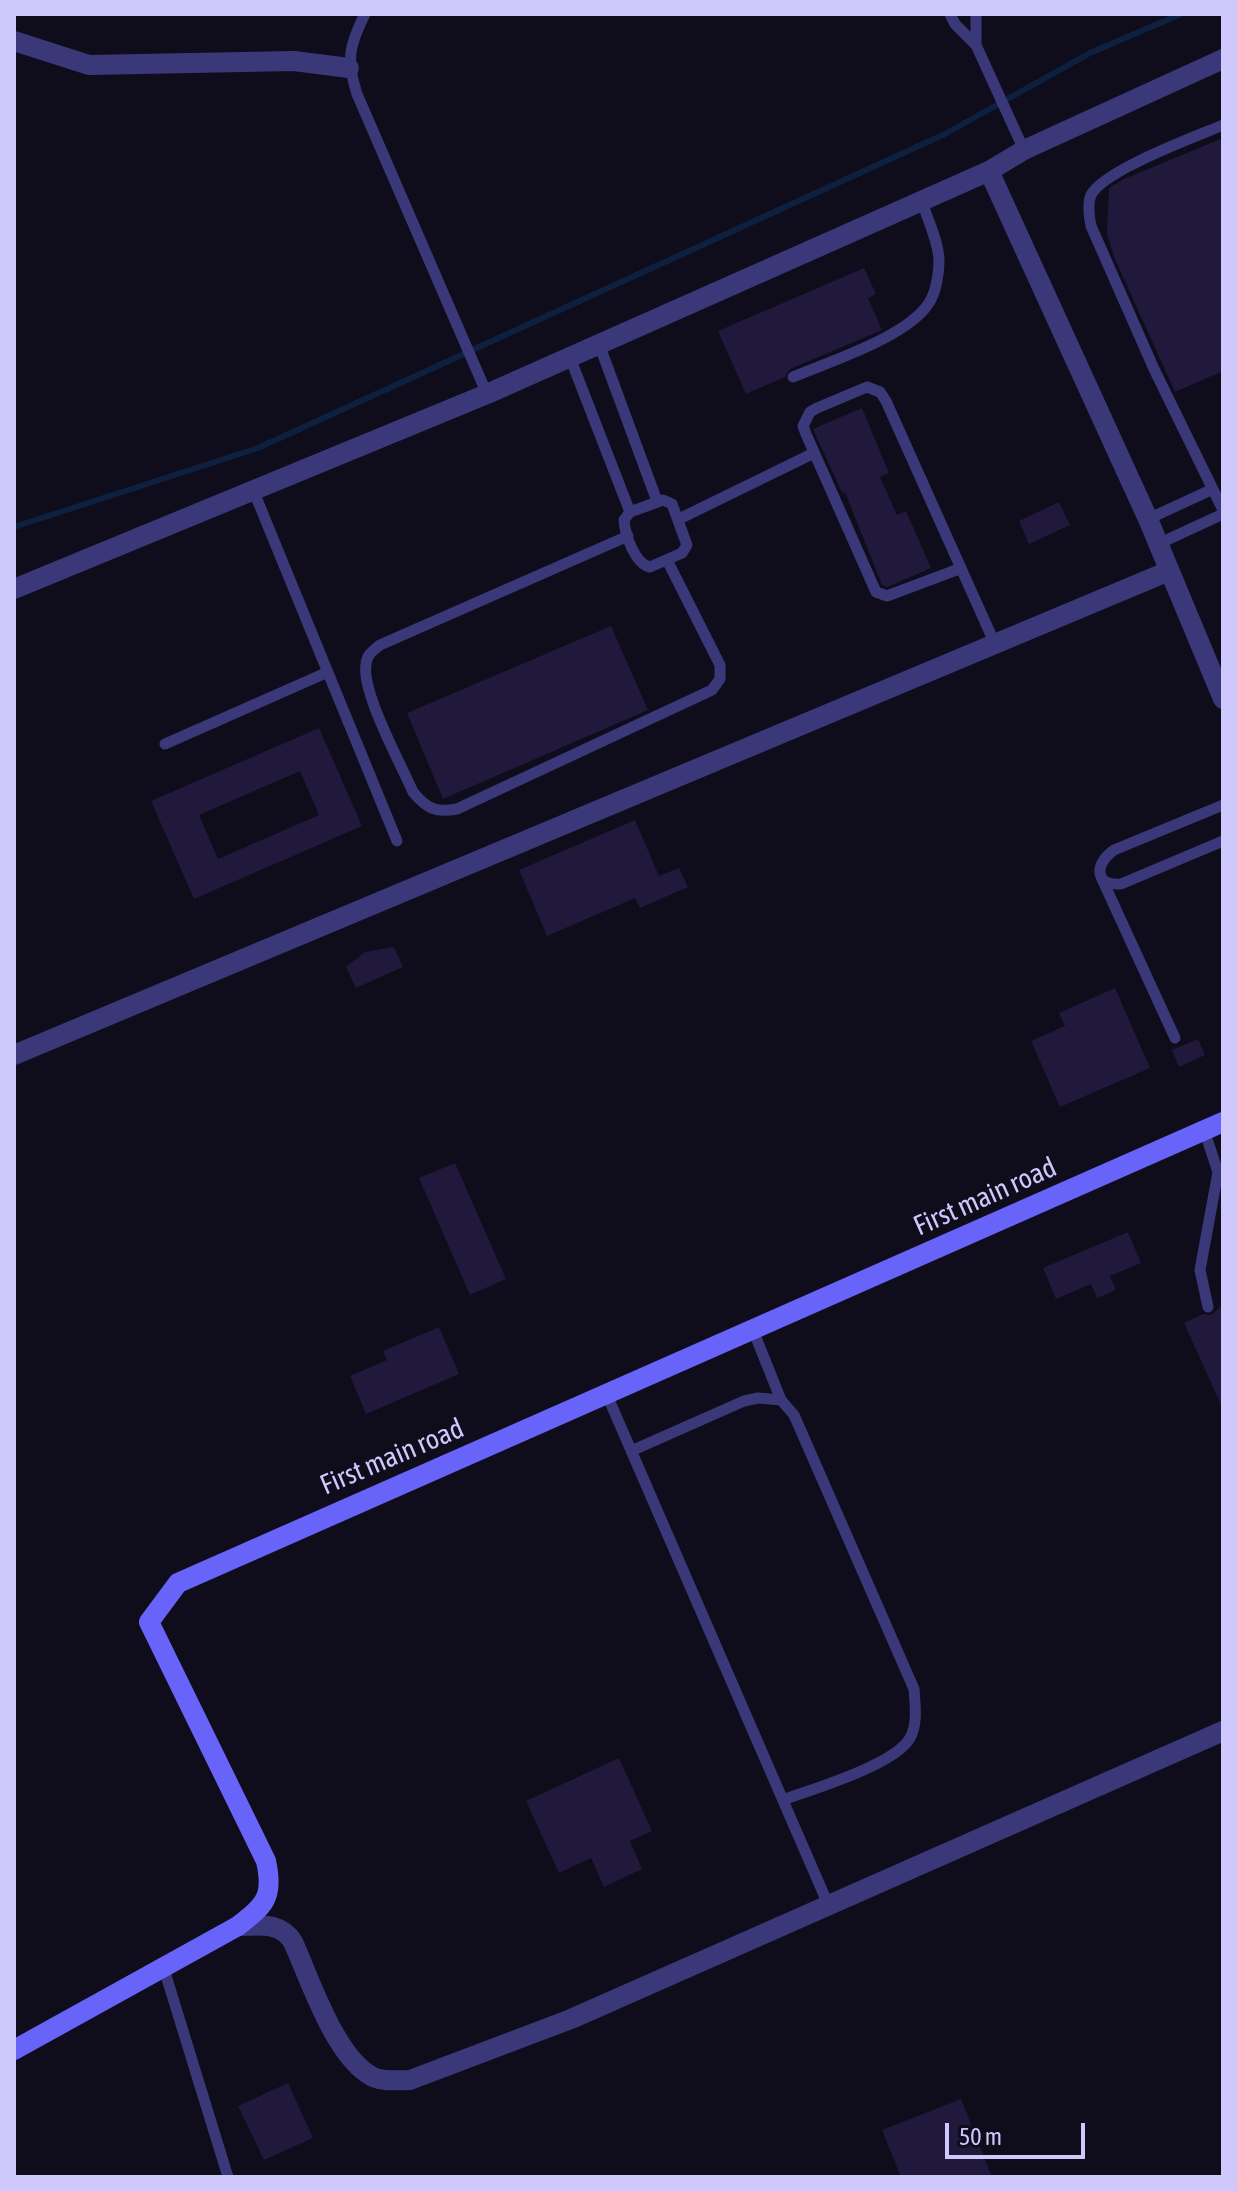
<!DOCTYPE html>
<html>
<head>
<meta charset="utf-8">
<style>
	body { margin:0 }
	#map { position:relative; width:1237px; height:2191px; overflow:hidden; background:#0f0c1c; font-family:"Asap Condensed",sans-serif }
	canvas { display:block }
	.frame { position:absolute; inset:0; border:16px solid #cfc8fd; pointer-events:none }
	.scale { position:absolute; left:945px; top:2123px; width:140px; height:36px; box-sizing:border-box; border:4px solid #cfc8fd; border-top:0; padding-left:10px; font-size:24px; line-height:28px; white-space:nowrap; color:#cfc8fd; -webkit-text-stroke:6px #0f0c1c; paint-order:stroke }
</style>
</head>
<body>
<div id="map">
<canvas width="1237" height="2191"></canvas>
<div class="frame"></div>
<div class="scale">50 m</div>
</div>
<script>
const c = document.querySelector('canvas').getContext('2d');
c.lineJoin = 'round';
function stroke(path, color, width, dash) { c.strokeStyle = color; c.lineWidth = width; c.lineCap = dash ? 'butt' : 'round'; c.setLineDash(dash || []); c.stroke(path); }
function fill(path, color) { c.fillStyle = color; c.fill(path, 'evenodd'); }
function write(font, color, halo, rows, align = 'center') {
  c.font = font + ' "Asap Condensed",sans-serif'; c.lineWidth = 6; c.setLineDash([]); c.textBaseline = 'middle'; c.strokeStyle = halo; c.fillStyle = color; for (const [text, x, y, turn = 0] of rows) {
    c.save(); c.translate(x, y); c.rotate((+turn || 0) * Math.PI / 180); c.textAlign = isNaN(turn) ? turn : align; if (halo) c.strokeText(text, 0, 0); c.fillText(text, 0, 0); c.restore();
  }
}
stroke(new Path2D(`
	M14,527L258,448L945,134L1090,53L1181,14`), '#0d203f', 6);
fill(new Path2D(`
	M1223,138V371L1175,392L1114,257L1107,234L1109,188L1124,179Z
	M864,268L876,294L868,298L882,330L790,369L785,377L746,394L718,331Z
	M862,408L889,473L880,477L897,515L906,511L931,568L887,587L882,585L845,492L842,493L813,429Z
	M1059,502L1070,525L1029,544L1019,521Z
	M611,626L648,710L443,799L407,713Z
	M319,728L362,826L194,899L151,801ZM300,771L319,815L218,859L199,815Z
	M635,820L659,876L679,868L688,887L640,908L635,898L547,936L519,870Z
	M394,947L403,967L356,988L346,967L365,952Z
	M1115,988L1150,1068L1060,1107L1031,1041L1065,1026L1059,1013Z
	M1198,1039L1205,1055L1179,1067L1172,1050Z
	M455,1163L506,1279L470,1295L419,1178Z
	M1128,1232L1141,1263L1110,1276L1116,1290L1097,1298L1091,1284L1056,1299L1043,1268Z
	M1223,1305V1409L1184,1323L1203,1314L1211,1315Z
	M439,1327L459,1374L366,1414L350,1376L387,1360L383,1351Z
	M619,1758L652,1831L630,1841L642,1869L604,1887L591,1858L559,1873L526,1801Z
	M288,2083L313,2138L264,2160L238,2106Z
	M961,2099L992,2177H901L882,2130Z`), '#20193c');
stroke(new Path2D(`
	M365,14C349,46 346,60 357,94L487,394
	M950,14L955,24L976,45L1024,150
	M976,14V45
	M1223,125C1195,137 1104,170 1091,195C1087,204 1089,216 1091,226L1154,369L1223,510
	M599,344L657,501
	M569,355L630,512
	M793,377C831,361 907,337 929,303C936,292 939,274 939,261C939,242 927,219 922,201
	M254,492L397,841
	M663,500L672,504L687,545L682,553L650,567C635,564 625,535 624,520L630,512Z
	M679,519L814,453
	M1148,519L1213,489
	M628,536L380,645C373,651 367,654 366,664C361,692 401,764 413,792C427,809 436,813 457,809L712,690L720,679V665L667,560
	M1158,544L1223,514
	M959,569L887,596L876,592L806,434L803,426L810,412L817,408L867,387L880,392L886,401L995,644
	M165,744L328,672
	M1223,805L1114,850C1095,863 1093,886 1121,884L1223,841
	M1102,879L1175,1038
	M1204,1130L1218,1172L1200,1270L1208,1307
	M753,1330L781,1400
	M607,1395L828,1904
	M631,1451L744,1401L758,1398L781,1400L794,1415L914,1689C915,1704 918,1724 910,1738C895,1765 812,1789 783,1800
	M164,1969L228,2177`), '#3b3879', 11);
stroke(new Path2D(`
	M14,41L89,65L294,61L349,68
	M989,171L1148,519L1223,699
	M14,589L487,394L989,171L1024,150L1223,59
	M14,1055L1169,571
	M238,1926C259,1926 280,1921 293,1942C310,1979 335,2058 373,2077C384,2082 398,2080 410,2080L571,2019L1223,1731`), '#3b3879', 20);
stroke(new Path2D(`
	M14,2050L238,1926C265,1905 274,1897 266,1861L149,1622L178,1583L1223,1122`), '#6863f9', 20);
write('28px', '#cfc8fd', '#0f0c1c', [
	["First main road",985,1197,-24],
	["First main road",392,1457,-23]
]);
</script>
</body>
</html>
